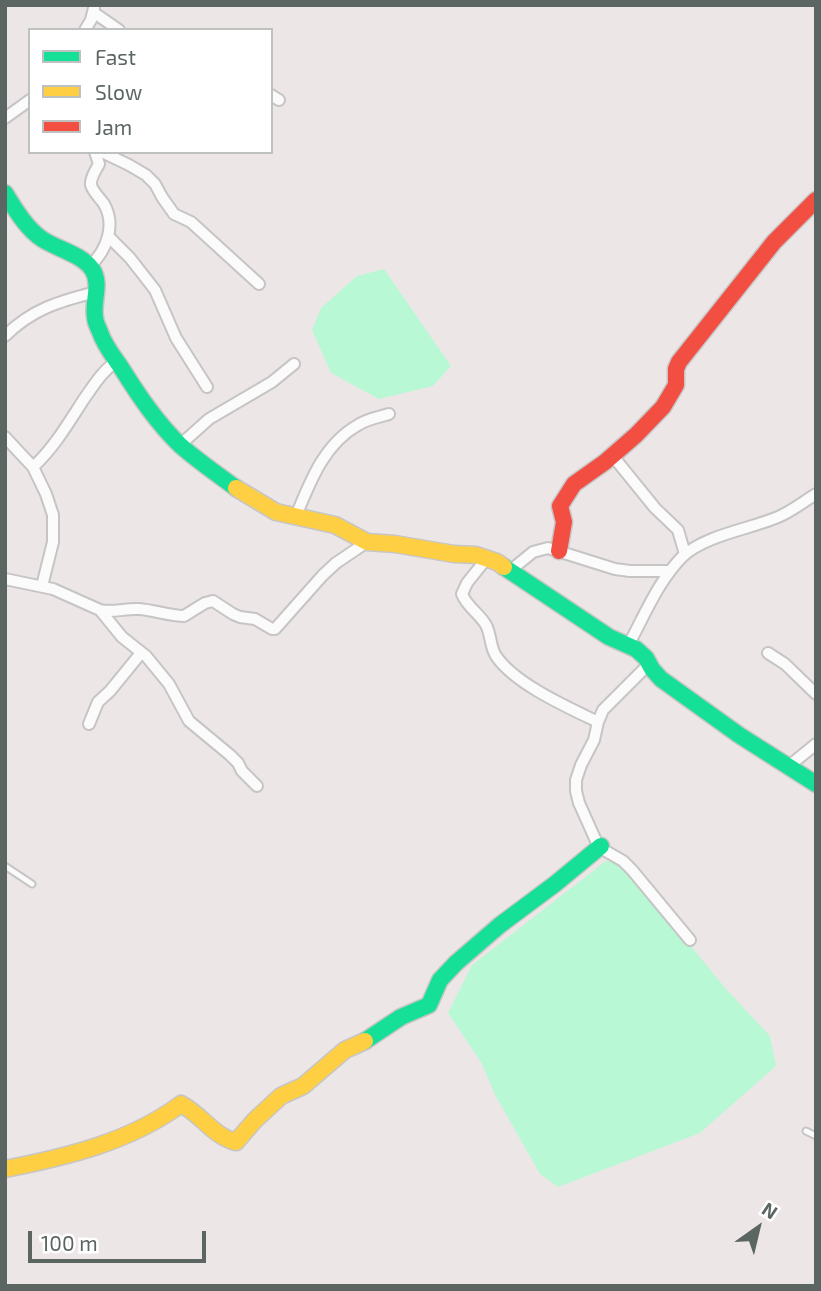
<!DOCTYPE html>
<html>
<head>
<meta charset="utf-8">
<style>
	body { margin:0 }
	#map { position:relative; width:821px; height:1291px; overflow:hidden; background:#ede6e7; font-family:"Exo 2",sans-serif }
	canvas { display:block }
	.frame { position:absolute; inset:0; border:7px solid #5b6561; pointer-events:none }
	.legend { position:absolute; left:28px; top:28px; width:245px; height:126px; box-sizing:border-box; background:#fff; border:2px solid #bdc1c0; margin:0; padding:9px 12px; list-style:none; font-size:21px; color:#5b6561 }
	.legend li { display:flex; align-items:center; gap:14px; height:35px }
	.legend b { width:35px; border:2px solid #bdc1c0 }
	.north { position:absolute; left:723px; top:1193px; width:70px; height:70px; -webkit-text-stroke:5px #fff; paint-order:stroke; rotate:34deg; font-size:19px; font-weight:700; line-height:28px; text-align:center; color:#5b6561 }
	.north::after { content:''; display:block; margin:auto; width:24px; height:32px; background:#5b6561; clip-path:polygon(50% 0,100% 100%,50% 72%,0 100%) }
	.scale { position:absolute; left:28px; top:1231px; width:178px; height:32px; box-sizing:border-box; border:4px solid #5b6561; border-top:0; padding-left:9px; font-size:21px; line-height:24px; white-space:nowrap; color:#5b6561; -webkit-text-stroke:5px #fff; paint-order:stroke }
</style>
</head>
<body>
<div id="map">
<canvas width="821" height="1291"></canvas>
<div class="frame"></div>
<ul class="legend">
<li><b style="height:9px;background:#16e098"></b>Fast</li>
<li><b style="height:9px;background:#ffcf43"></b>Slow</li>
<li><b style="height:9px;background:#f24e42"></b>Jam</li>
</ul>
<div class="north">N</div>
<div class="scale">100 m</div>
</div>
<script>
const c = document.querySelector('canvas').getContext('2d');
c.lineJoin = 'round';
function fill(path, color) { c.fillStyle = color; c.fill(path, 'evenodd'); }
function stroke(path, color, width, dash) { c.strokeStyle = color; c.lineWidth = width; c.lineCap = dash ? 'butt' : 'round'; c.setLineDash(dash || []); c.stroke(path); }
fill(new Path2D(`
	M384,269L451,366L433,386L379,399L331,373L312,330L321,308L357,276Z
	M606,861L619,862L637,880L726,989L770,1036L776,1066L700,1133L558,1187L540,1174L495,1095L482,1064L448,1013L472,965Z`), '#b9f8d4');
const lane = new Path2D(`
	M5,866L32,884
	M806,1131L816,1136`);
const street = new Path2D(`
	M93,12L119,30
	M85,30L91,20L94,8
	M271,95L279,100
	M5,118L30,100
	M102,152L129,165L146,175L155,184L162,197L174,214L191,222L259,284
	M108,236L130,258L155,290L176,338L207,387
	M90,266C107,250 116,225 104,204C100,198 93,192 91,185C90,178 96,170 99,164L95,152
	M5,336C32,309 60,301 96,292
	M5,437L33,467L46,494L53,515V542L42,586
	M180,445L209,419L272,382L294,364
	M612,455L655,508L678,530L685,554
	M33,467C54,448 69,422 84,399C94,385 102,371 117,361
	M296,516C310,482 324,444 358,425C367,419 379,417 389,414
	M487,558L467,583L462,594C467,607 479,613 486,625C491,634 490,647 496,656C515,684 567,707 598,722
	M511,570L533,552L548,548L615,569L630,571H670
	M5,579L53,589L100,610C113,613 126,608 139,609C154,610 169,616 184,616L205,603L213,601L233,614L240,617L255,619L272,629H275L323,575L336,563L367,542
	M100,610L122,637L146,656L169,684L189,721L230,755L238,763L242,771L257,786
	M629,644C645,614 659,580 683,556C706,535 750,529 778,517C792,511 803,502 816,494
	M768,653L785,664L816,694
	M649,664L603,710L598,722L594,740L581,765L576,780V791L579,803L597,843L604,850L623,861L632,870L690,940
	M89,724L98,702L110,691L141,653
	M789,766L816,744`);
const fast = new Path2D(`
	M5,193C15,209 26,228 42,239C57,249 81,254 92,269C102,284 92,301 95,317C95,322 98,327 100,332C104,345 114,357 122,369C139,396 157,423 181,446C198,461 217,474 236,488
	M504,567L609,637L636,649L646,658L652,669L661,679L739,735L816,784
	M365,1041L401,1017L429,1005L440,980L456,963L500,925L555,884L601,846`);
const slow = new Path2D(`
	M236,488L276,512L335,525L367,542L395,544L454,554L476,555L497,562L504,567
	M5,1169C66,1157 130,1142 181,1104C202,1115 213,1136 236,1142L255,1120L281,1096L303,1086L345,1050L365,1041`);
const jam = new Path2D(`
	M559,551L564,522L560,506L574,484L605,462L636,435L663,407L676,385V369L679,362L774,242L816,200`);
stroke(lane, '#c6c4c4', 9);
stroke(street, '#c6c4c4', 14);
stroke(fast, '#c7c6c6', 19);
stroke(slow, '#c7c6c6', 19);
stroke(jam, '#c7c6c6', 19);
stroke(lane, '#fcfbfb', 5);
stroke(street, '#fcfbfb', 10);
stroke(fast, '#16e098', 16);
stroke(slow, '#ffcf43', 16);
stroke(jam, '#f24e42', 16);
</script>
</body>
</html>
